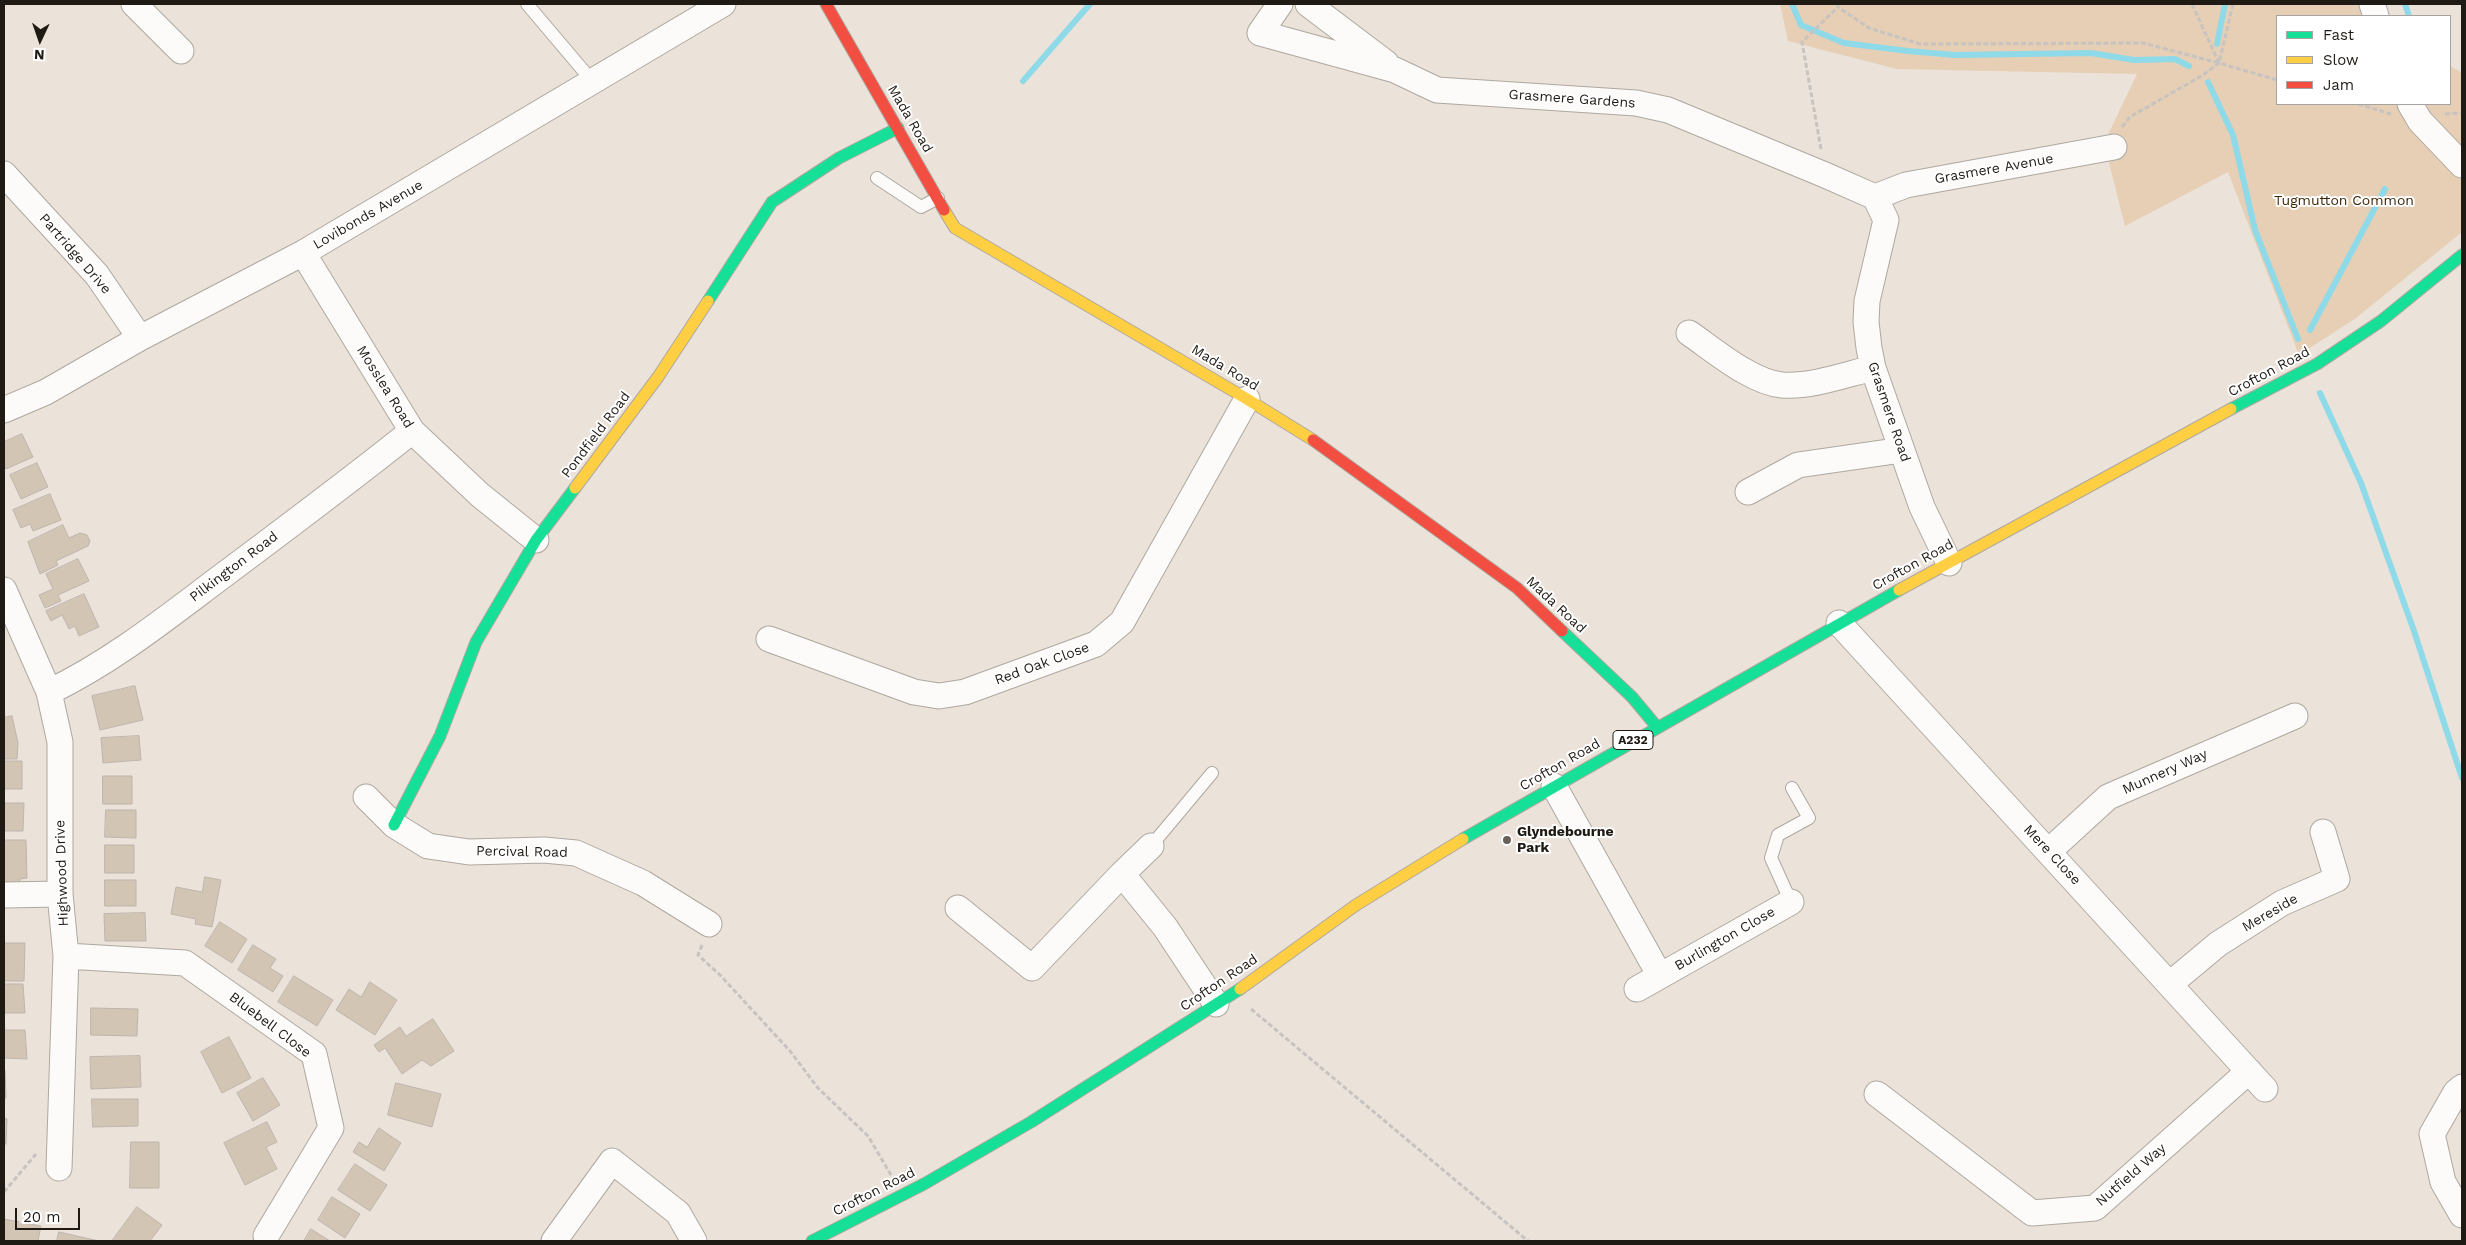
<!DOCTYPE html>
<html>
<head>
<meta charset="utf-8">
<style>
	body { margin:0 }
	#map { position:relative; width:2466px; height:1245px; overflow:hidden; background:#ebe2d9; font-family:"Work Sans",sans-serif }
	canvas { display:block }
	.frame { position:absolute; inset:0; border:5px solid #201a14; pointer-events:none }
	.legend { position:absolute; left:2276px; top:15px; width:175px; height:90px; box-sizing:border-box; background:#fff; border:1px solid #a6a3a1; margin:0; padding:6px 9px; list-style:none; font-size:15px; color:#201a14 }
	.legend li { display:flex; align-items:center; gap:10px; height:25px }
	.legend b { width:25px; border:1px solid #a6a3a1 }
	.north { position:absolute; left:15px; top:15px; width:50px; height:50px; -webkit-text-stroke:4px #fff; paint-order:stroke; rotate:183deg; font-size:14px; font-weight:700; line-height:20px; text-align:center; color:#201a14 }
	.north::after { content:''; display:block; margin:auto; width:18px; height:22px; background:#201a14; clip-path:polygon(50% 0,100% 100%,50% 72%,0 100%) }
	.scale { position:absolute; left:15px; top:1208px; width:65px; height:22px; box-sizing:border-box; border:2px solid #201a14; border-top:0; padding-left:6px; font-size:15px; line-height:18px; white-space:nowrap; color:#201a14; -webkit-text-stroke:4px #fff; paint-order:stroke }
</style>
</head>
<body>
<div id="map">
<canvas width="2466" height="1245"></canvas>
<div class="frame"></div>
<ul class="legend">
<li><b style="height:6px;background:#16e098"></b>Fast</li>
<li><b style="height:6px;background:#ffcf43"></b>Slow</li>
<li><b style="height:6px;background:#f24e42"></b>Jam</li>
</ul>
<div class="north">N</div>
<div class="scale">20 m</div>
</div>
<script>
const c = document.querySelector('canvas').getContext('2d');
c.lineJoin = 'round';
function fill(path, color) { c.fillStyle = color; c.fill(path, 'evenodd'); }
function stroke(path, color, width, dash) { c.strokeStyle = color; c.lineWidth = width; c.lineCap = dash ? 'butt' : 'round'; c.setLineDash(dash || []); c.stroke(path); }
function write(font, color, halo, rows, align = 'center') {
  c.font = font + ' "Work Sans",sans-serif'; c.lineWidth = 4; c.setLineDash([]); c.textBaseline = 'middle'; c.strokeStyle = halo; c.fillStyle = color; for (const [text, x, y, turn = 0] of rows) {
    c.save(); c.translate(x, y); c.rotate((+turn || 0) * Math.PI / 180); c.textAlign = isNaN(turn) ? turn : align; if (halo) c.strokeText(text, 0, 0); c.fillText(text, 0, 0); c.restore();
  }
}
fill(new Path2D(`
	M1780,4H2364L2368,16H2277V104H2450V66L2462,73V232L2356,318L2299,355L2228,172L2125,226L2104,143L2137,74L1897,69L1788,41Z`), '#e6cfb5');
stroke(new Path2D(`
	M1792,4L1801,25L1844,43L1908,51L1955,55L2091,53L2134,60L2175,59L2189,66
	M2405,4L2409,16
	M2217,44L2225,4
	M1023,81L1090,4
	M2208,82L2233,135L2255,230L2298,339
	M2310,330L2385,189
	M2320,393L2361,483L2414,631L2462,778`), '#8fdae8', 6);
const building = new Path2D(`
	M22,434L33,457L6,469L4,464V442Z
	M37,463L48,487L21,499L10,475Z
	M50,494L61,520L33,531L30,524L21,528L13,510Z
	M63,525L69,538L80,533L87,535L90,541L88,546L56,561L58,565L40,574L28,542Z
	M78,559L89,581L58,595L61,601L45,608L39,595L53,589L46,574Z
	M84,594L99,627L79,636L75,626L69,629L62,615L51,621L46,611Z
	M135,686L143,720L100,730L92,696Z
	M12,716L18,743L17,759H4V718Z
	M139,736L141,760L103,763L101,738Z
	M4,761H22V789H4Z
	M103,776H132V804H103Z
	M4,803H24L23,831H4Z
	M106,810H136V838L105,837Z
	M4,840H26L27,878L20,879V890H4Z
	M105,845H134V873H105Z
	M205,877L221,880L212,927L195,924L196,919L171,914L176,887L202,892Z
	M105,880H136V906H105Z
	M145,913L146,941H105L104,914Z
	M220,922L247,939L232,963L205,946Z
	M4,943H25L24,981H4Z
	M253,945L276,959L270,968L283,976L273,992L238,970Z
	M294,976L333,1000L317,1026L278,1002Z
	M370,982L397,1000L375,1035L336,1010L349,989L361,997Z
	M4,984H23L25,1013H4Z
	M91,1008L138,1009L137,1036L91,1035Z
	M433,1019L454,1051L431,1066L422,1060L402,1074L385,1048L379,1052L374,1045L400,1027L406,1036Z
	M4,1030H25L27,1059L4,1058Z
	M229,1037L251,1078L222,1093L201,1052Z
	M140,1056L141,1087L91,1089L90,1057Z
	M4,1070H5L6,1098H4Z
	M263,1078L280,1105L253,1121L237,1093Z
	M396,1083L441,1094L432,1127L388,1115Z
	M92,1099H138V1126L93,1127Z
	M4,1118L7,1119L6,1144H4Z
	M267,1122L277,1142L266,1147L277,1169L245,1185L224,1143Z
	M379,1128L401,1143L384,1171L353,1152L359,1142L367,1147Z
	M131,1142H159V1188H130Z
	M355,1164L387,1185L370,1211L338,1190Z
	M332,1197L360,1214L345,1238L318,1220Z
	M137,1207L162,1225L150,1241H112Z
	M4,1219L41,1226L38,1241H4Z
	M311,1229L330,1241H304Z
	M59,1232L99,1241H57Z`);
fill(building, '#d3c5b4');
stroke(building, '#bdb5ae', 1);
const lane = new Path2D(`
	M527,4L593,82
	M877,178L921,207L938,198
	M1151,846L1212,773
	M1791,902L1771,858L1778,835L1809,818L1792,788`);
const street = new Path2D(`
	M134,4L181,51
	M1280,4L1260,33L1395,70L1437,90L1636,103L1668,110L1825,175L1875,197
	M1308,4L1386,63
	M2372,4L2376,16
	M2410,104L2420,121L2462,165
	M4,174L97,275L140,338
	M1875,197L1886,220L1867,301L1866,322L1869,348L1873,368L1922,507L1949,563
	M1875,197L1906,185L2114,147
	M303,253L412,431L480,495L536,540
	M1689,333C1714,350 1751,382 1782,385C1812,387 1844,375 1873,368
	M4,410L46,392L140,338L303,253L723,4
	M1748,492L1798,465L1902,450
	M4,590L49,692L60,742V894L66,956L59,1168
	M1839,623L2265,1089
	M769,639L914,692L939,696L965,692L1096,644L1122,622L1247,399
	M49,692C109,663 160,623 213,583C280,533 347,483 412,431
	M1554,786L1660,976
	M366,797L394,825L428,846L469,852L544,850L576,853L643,883L709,924
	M1151,846L1122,874L1165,927L1216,1004
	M2049,851L2108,797L2295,716
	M4,895L60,894
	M958,908L1032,968L1122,874
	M66,956L185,963L314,1054L331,1128L266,1236
	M2170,984L2218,944L2282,903L2337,879L2323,832
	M1637,989L1791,902
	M2462,1087L2456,1092L2432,1134L2443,1182L2462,1215
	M1877,1094L2032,1213L2095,1208L2249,1071
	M554,1241L612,1161L678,1213L694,1241`);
const fast = new Path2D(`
	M708,301L772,202L839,158L898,128
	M2231,409L2317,364L2381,321L2462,255
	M1562,631L1632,697L1657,727
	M394,825L440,736L476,642L536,540L575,488
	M1463,839L1899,590
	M812,1241L924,1184L1031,1122L1240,989`);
const slow = new Path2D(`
	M944,210L955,228L1247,399L1313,440
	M575,488L658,377L708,301
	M1899,590L2231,409
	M1240,989L1356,905L1463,839`);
const jam = new Path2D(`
	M826,4L944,210
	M1313,440L1517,588L1562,631`);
stroke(lane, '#aea8a0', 14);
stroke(street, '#aea8a0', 27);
stroke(fast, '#aea8a0', 13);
stroke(slow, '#aea8a0', 13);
stroke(jam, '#aea8a0', 13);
stroke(new Path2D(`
	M1837,4L1838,7L1869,28L1920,44L2143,43L2219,63
	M2192,4L2219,63L2277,80
	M2358,104L2391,114
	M2445,114L2462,113
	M2122,127L2130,117L2203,75L2219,63L2233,4
	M1821,149L1802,42L1838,7
	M702,945L698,955L720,975L790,1051L818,1088L868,1136L891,1175
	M1251,1009L1528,1241
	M4,1192L36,1154`), '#c7c3c0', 3, [5, 2.5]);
stroke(lane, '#fcfbf9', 12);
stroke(street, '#fcfbf9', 25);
stroke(fast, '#16e098', 11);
stroke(slow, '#ffcf43', 11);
stroke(jam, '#f24e42', 11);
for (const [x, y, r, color] of [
	[1507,840,5,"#676059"]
]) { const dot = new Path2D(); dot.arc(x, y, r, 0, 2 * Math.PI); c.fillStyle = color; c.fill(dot); stroke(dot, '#fff', 2); }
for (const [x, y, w] of [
	[1633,740,40]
]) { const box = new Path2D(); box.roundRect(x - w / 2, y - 9.5, w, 19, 4); c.fillStyle = '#fff'; c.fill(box); stroke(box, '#201a14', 1); }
write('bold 12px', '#201a14', null, [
	["A232",1633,740]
]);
write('14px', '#201a14', '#fff', [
	["Grasmere Gardens",1572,99,4],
	["Mada Road",910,119,60],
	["Grasmere Avenue",1994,169,-10],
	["Lovibonds Avenue",368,215,-30],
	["Partridge Drive",75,254,49],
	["Mada Road",1225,368,31],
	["Crofton Road",2269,372,-28],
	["Mosslea Road",385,387,58],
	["Grasmere Road",1889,412,71],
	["Pondfield Road",596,435,-53],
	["Crofton Road",1913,565,-29],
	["Pilkington Road",234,567,-37],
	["Mada Road",1556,605,43],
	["Red Oak Close",1042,664,-20],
	["Crofton Road",1560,765,-30],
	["Munnery Way",2165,772,-24],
	["Percival Road",522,852,1],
	["Mere Close",2052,855,47],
	["Highwood Drive",62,873,-92],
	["Mereside",2270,913,-30],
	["Burlington Close",1725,939,-30],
	["Crofton Road",1219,983,-34],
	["Bluebell Close",270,1025,37],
	["Nutfield Way",2131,1175,-41],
	["Crofton Road",874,1192,-27]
]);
write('14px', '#3c2607', '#fff', [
	["Tugmutton Common",2344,201]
]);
write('bold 14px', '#201a14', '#fff', [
	["Glyndebourne",1517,832],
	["Park",1517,848]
], 'left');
</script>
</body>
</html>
